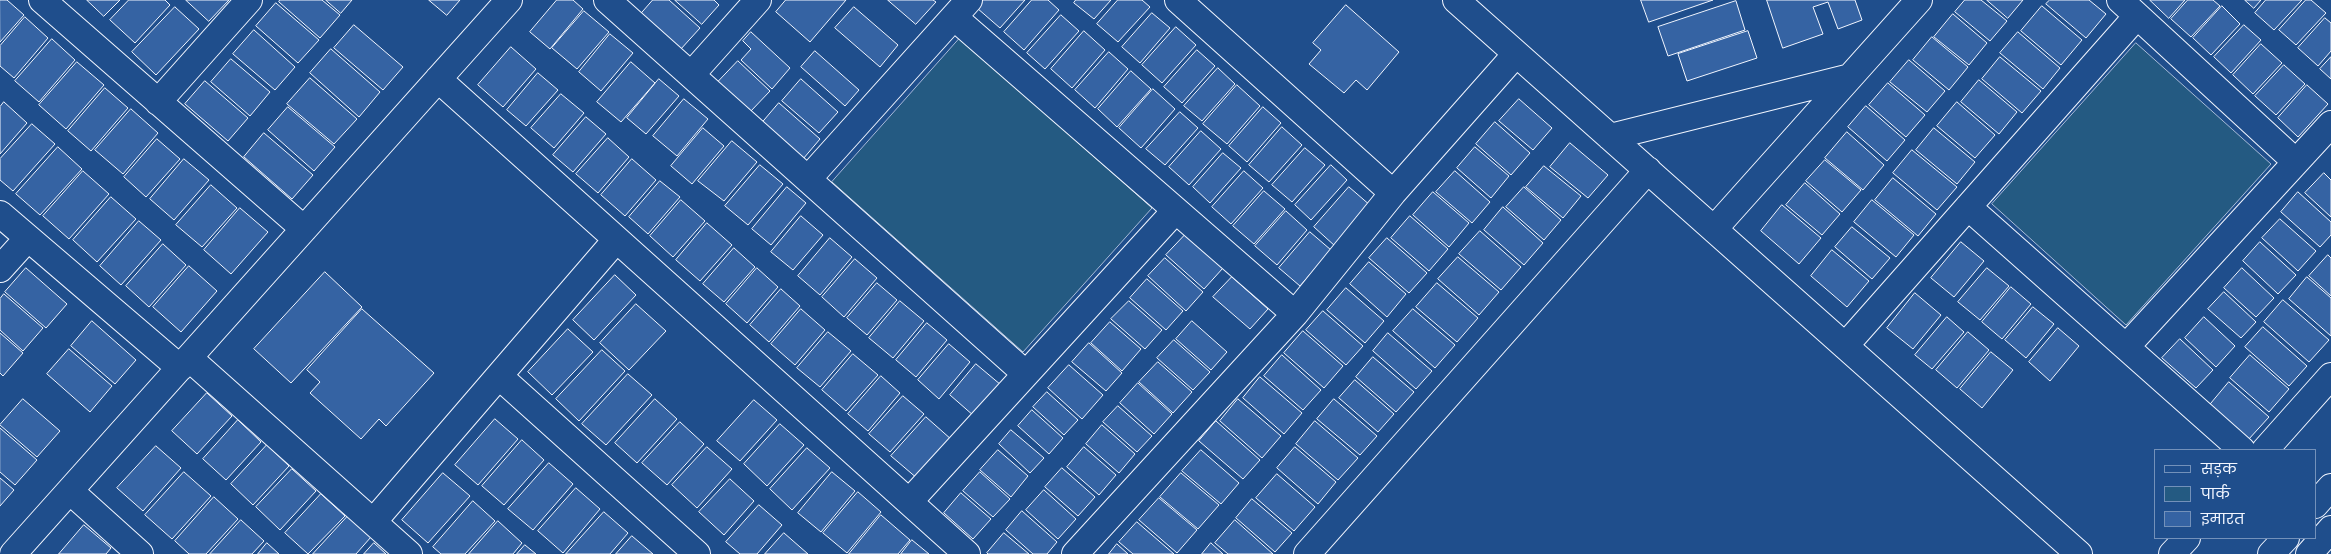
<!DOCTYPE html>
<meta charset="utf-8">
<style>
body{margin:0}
#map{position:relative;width:2331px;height:554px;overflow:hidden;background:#1f4e8c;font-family:Poppins,"Noto Sans Devanagari",sans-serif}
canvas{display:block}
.legend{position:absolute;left:2154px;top:449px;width:162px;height:90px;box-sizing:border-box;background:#1f4e8c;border:1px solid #7391ba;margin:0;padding:6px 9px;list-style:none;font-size:15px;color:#f2f6ff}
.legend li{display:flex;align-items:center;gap:10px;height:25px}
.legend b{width:25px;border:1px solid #7391ba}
</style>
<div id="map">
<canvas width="2331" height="554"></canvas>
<ul class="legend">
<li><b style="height:6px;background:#1f4e8c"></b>सड़क</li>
<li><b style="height:14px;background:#245a82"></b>पार्क</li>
<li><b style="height:14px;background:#3563a3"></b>इमारत</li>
</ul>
</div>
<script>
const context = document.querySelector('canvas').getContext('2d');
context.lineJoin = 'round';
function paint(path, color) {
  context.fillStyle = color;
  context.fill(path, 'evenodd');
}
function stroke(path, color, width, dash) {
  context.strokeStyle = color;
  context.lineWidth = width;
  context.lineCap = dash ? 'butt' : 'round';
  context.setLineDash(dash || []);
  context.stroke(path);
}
const green = new Path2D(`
 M960 38 1152 208 1023 352 832 182Z
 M2136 43 2271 164 2126 325 1992 204Z`);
const building = new Path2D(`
 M0 0H7L24 15 0 42Z
 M87 0H120L104 16Z
 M129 0H165L170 5 135 43 110 20Z
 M186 0H229L209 21Z
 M280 0H322L340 15 320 38 279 2Z
 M326 0H352L341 13Z
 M429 0H460L447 15Z
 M557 0H573L583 9 550 49 530 32Z
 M653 0H669L700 28 680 50 640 15Z
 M675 0H714L719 5 702 24Z
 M786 0H846L810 42 776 12Z
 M888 0H933L936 2 916 24Z
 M983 0H1025L1000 28 977 8Z
 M1032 0H1048L1059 10 1024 50 1004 32Z
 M1076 0H1111L1094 19 1074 3Z
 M1118 0H1142L1150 7 1118 42 1097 24Z
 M1641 0H1713L1649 22Z
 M1767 0H1855L1862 20 1838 29 1828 2 1813 7 1823 34 1783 48Z
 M1965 0H1981L2007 21 1990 41 1955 12Z
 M1987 0H2023L2008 18Z
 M2050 0H2089L2106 14 2086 38 2046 4Z
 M2150 0H2185L2169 18Z
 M2188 0H2213L2220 6 2191 37 2171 19Z
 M2245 0H2261L2254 8Z
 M2266 0H2302L2274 30 2255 13Z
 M2306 0H2311L2326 13 2296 45 2279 30Z
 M1736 1 1745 30 1668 56 1658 27Z
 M276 3 319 40 298 63 256 26Z
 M1346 5 1399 52 1367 90 1356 80 1344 93 1309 64 1321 50 1313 43Z
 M2042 6 2082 40 2061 65 2021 31Z
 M2222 6 2240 24 2211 55 2193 38Z
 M175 7 199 29 156 75 132 52Z
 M854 7 898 45 880 67 835 28Z
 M584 11 609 32 577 69 552 48Z
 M1152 13 1170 28 1140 63 1122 47Z
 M1953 14 1987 43 1969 65 1934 37Z
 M1061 15 1079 31 1045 69 1027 53Z
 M25 17 48 38 14 78 0 66V46Z
 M2325 18 2331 23V51L2318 66 2298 48Z
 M354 25 403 67 383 90 334 48Z
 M2244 25 2261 40 2231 73 2214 57Z
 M1176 27 1196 45 1162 83 1142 65Z
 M254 30 295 67 275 90 233 54Z
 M1084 31 1105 50 1072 88 1051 69Z
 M1748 31 1757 58 1687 81 1678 54Z
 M751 32 790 68 772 89 741 60 751 49 743 41Z
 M2018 32 2060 68 2043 89 2000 53Z
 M610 34 633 53 601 91 579 72Z
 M1932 37 1968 67 1949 90 1913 60Z
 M52 39 75 60 39 102 15 81Z
 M2261 44 2282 63 2253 94 2233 75Z
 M511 47 536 69 503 107 478 85Z
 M331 49 380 92 359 117 310 73Z
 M1197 50 1215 66 1182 103 1164 87Z
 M815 51 859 90 845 106 801 67Z
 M1109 52 1128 69 1095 108 1075 90Z
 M2000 57 2041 91 2022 113 1982 79Z
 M2331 57V79L2320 69Z
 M231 59 270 92 250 116 211 82Z
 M1909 60 1945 91 1927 112 1890 82Z
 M738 61 770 91 750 112 718 82Z
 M77 62 104 85 66 129 39 105Z
 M631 62 655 83 621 122 597 102Z
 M2284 65 2305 84 2276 115 2255 96Z
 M1218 68 1235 84 1202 121 1184 106Z
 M1131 71 1151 89 1117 127 1098 109Z
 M538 73 558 90 526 126 507 110Z
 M310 78 357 119 334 144 287 104Z
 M659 79 679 96 646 134 627 118Z
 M801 79 838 112 819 133 782 101Z
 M1979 80 2017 112 1999 134 1961 102Z
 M205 81 248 118 228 141 185 104Z
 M1888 83 1925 115 1906 137 1869 105Z
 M1237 85 1260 106 1227 144 1203 124Z
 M2307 85 2328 104 2298 137 2278 118Z
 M105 88 128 108 91 151 68 131Z
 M1153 89 1175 109 1141 148 1119 128Z
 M561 94 584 113 554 148 531 128Z
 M684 99 708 119 677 156 653 136Z
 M1519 99 1552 128 1533 150 1499 121Z
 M4 102 27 123 0 154V107Z
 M1957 102 1995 135 1975 158 1937 126Z
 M779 103 820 139 803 159 762 123Z
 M1866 106 1905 140 1887 161 1848 127Z
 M288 107 335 147 314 171 268 130Z
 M1263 107 1281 123 1247 162 1229 146Z
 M131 109 158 133 123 174 95 150Z
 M1180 112 1198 128 1165 165 1146 149Z
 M586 117 606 134 573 172 553 155Z
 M1495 122 1530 153 1511 175 1476 144Z
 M32 124 55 144 13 191 0 180V159Z
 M1282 127 1302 145 1269 182 1249 165Z
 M703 128 724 146 692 184 671 166Z
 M1934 128 1975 162 1957 184 1916 150Z
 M1201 131 1221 149 1189 185 1169 167Z
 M1847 132 1884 165 1863 190 1825 158Z
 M264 133 313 175 292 199 244 157Z
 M608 138 629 157 598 193 576 174Z
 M157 139 180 159 146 197 124 177Z
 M732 141 757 162 724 201 698 181Z
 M1570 143 1608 175 1588 198 1550 167Z
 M58 147 82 169 40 215 16 194Z
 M1475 147 1509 176 1491 198 1457 168Z
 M1305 148 1325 165 1292 202 1272 185Z
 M1912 150 1957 187 1937 210 1893 173Z
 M1223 153 1241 168 1210 203 1193 187Z
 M184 159 209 180 174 220 150 199Z
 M632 159 656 180 625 216 601 195Z
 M1825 160 1861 190 1842 212 1806 181Z
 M760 165 783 184 748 225 725 206Z
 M1331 165 1347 180 1311 220 1295 205Z
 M1544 166 1581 196 1563 218 1526 187Z
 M83 171 109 194 69 239 43 216Z
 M1244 171 1263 188 1231 224 1212 207Z
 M1455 171 1490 202 1472 223 1436 192Z
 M2324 173 2331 180V217L2305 193Z
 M1893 178 1936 214 1918 236 1875 200Z
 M660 181 680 197 648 234 629 217Z
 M1805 183 1840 214 1822 235 1786 205Z
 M211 185 237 208 202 247 176 225Z
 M787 187 806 203 771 245 752 229Z
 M1349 187 1371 206 1335 246 1314 227Z
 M1524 187 1561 220 1544 240 1506 207Z
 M1264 191 1285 209 1254 244 1233 226Z
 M1433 192 1469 223 1449 247 1413 215Z
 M2298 192 2331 222V235L2320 247 2281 212Z
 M111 197 136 219 97 262 73 240Z
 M681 200 705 221 673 257 650 236Z
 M1872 200 1914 235 1896 257 1854 222Z
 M1782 205 1821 238 1799 264 1761 231Z
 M1503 207 1543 243 1524 265 1484 230Z
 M240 208 268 232 231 274 204 250Z
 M1286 211 1307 230 1277 265 1255 246Z
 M801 216 823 235 793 270 771 252Z
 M1410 216 1448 249 1429 271 1391 238Z
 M2280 219 2316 251 2298 271 2262 238Z
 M139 221 161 240 121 285 100 266Z
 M707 223 732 245 700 281 676 260Z
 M1852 227 1890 258 1872 279 1835 247Z
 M1480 231 1521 267 1501 290 1459 254Z
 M1310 232 1331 250 1300 286 1279 268Z
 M1185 235 1223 268 1204 289 1166 255Z
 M830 238 852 257 820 295 798 276Z
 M1387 238 1427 273 1409 293 1369 258Z
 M1961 242 1984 261 1954 297 1931 278Z
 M2260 242 2296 275 2278 294 2243 261Z
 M163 244 186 265 149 307 126 286Z
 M734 248 755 267 724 302 703 284Z
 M1832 250 1869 281 1847 307 1811 276Z
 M2328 255 2331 258V296L2309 276Z
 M1458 257 1499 292 1479 315 1438 279Z
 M1165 258 1203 292 1186 311 1148 276Z
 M855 259 877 278 844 317 822 297Z
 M1369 262 1406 294 1387 317 1350 284Z
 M189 266 217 291 181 332 153 307Z
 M26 268 67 304 46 328 5 292Z
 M757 268 778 287 747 323 726 304Z
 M1987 268 2009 286 1980 320 1958 302Z
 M2242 268 2274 298 2256 317 2224 288Z
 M325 272 362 307 291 383 254 349Z
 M615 275 636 295 594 340 573 320Z
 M1232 277 1268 309 1250 329 1213 297Z
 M2307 277 2331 298V336L2289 299Z
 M1147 279 1183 311 1166 330 1130 298Z
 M877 283 897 300 867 335 847 318Z
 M1437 283 1478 318 1457 342 1416 307Z
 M2011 287 2031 304 2002 339 1982 322Z
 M1346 288 1384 321 1365 343 1327 310Z
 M781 289 800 306 769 342 750 325Z
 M2224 292 2256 322 2241 338 2208 309Z
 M1915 293 1941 315 1913 349 1887 328Z
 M4 294 43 328 23 351 0 330V299Z
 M2283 300 2329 340 2309 362 2264 322Z
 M900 301 924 321 893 358 869 338Z
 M1129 301 1162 330 1145 349 1111 319Z
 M636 304 666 331 629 370 600 343Z
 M2033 307 2054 324 2026 358 2005 340Z
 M362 309 434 373 386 426 379 419 361 439 310 393 320 382 307 370Z
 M801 309 825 330 795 365 771 344Z
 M1413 309 1455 345 1435 368 1393 331Z
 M1323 311 1363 346 1346 365 1306 330Z
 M1947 317 1964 332 1932 369 1915 355Z
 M2204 317 2235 346 2216 367 2185 338Z
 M92 321 136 360 115 384 71 346Z
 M1192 321 1227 352 1211 370 1176 339Z
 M1110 322 1141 349 1122 371 1091 343Z
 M927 323 947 340 916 377 896 360Z
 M2263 327 2307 366 2289 386 2245 347Z
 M2058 328 2079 346 2050 381 2029 362Z
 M568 329 593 352 552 395 528 372Z
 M1303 331 1343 366 1324 388 1284 353Z
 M828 332 851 351 820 387 797 368Z
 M1968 332 1989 350 1957 388 1936 370Z
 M0 333 23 353 3 376 0 373Z
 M1388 333 1432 371 1416 389 1373 351Z
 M2180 339 2213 370 2196 388 2162 358Z
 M1174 340 1210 372 1193 390 1157 358Z
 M1089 343 1122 373 1106 391 1072 362Z
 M949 344 970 362 939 399 918 380Z
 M69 349 112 386 90 412 47 374Z
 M602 350 625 371 579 421 556 399Z
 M1991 352 2013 370 1982 408 1960 389Z
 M853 354 878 375 846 411 822 390Z
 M1282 355 1321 390 1303 410 1264 376Z
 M2250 355 2289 389 2269 412 2230 378Z
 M1373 357 1414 392 1396 412 1356 377Z
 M1158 362 1192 392 1173 413 1139 382Z
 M976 364 1001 385 974 416 950 395Z
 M1069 365 1103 395 1082 419 1048 388Z
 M628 374 652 395 606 445 582 424Z
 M881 376 900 393 868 431 848 414Z
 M1260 377 1302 413 1284 434 1243 398Z
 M1355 380 1394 414 1378 432 1339 398Z
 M2229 382 2269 417 2248 440 2209 406Z
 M1138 383 1172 414 1154 434 1120 403Z
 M1047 392 1078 420 1064 435 1033 407Z
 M207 393 232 416 197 454 172 431Z
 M903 396 924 414 890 452 869 434Z
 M23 399 60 431 37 457 0 425Z
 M655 399 677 419 637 463 615 443Z
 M1238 399 1281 436 1262 458 1220 421Z
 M1334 399 1377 436 1360 455 1317 419Z
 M754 400 777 420 740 461 717 441Z
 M1118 406 1152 436 1137 452 1103 422Z
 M1032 410 1063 438 1049 454 1018 426Z
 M926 417 952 440 918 479 891 456Z
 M495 419 518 439 478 485 455 465Z
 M238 420 261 442 226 480 203 459Z
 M1216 421 1260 460 1243 479 1199 441Z
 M1315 421 1358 458 1338 480 1296 444Z
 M680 422 704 444 667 485 642 463Z
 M780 424 804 445 767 486 744 464Z
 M1102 425 1135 454 1119 473 1086 444Z
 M0 428 37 460 15 485 0 472Z
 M1011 430 1044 458 1030 473 999 444Z
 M522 440 544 460 504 505 482 486Z
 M267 445 289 466 253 505 231 484Z
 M156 446 181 468 143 511 117 488Z
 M707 447 732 469 697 508 672 485Z
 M1084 447 1116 475 1099 495 1067 467Z
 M1295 447 1336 482 1318 504 1277 468Z
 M807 448 830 468 792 510 770 489Z
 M998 450 1028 476 1011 497 980 470Z
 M1201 450 1239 483 1221 504 1182 471Z
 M549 463 573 484 533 530 508 509Z
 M1062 468 1095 497 1078 516 1045 487Z
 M292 469 316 491 280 530 256 507Z
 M184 472 211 496 172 539 145 515Z
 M832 472 855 491 821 532 798 513Z
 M980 472 1010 499 993 517 963 491Z
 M443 473 470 496 428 543 402 520Z
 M1181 473 1219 505 1198 529 1160 497Z
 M1277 474 1315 507 1294 531 1256 498Z
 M0 478 14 490 0 506Z
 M730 479 754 501 724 535 699 512Z
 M576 488 600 509 563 553 538 531Z
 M1044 490 1076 519 1058 539 1026 510Z
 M858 492 881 512 847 553 823 533Z
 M961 493 991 519 973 539 944 513Z
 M321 494 345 516 308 554 285 533Z
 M214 497 238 519 206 554H189L175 541Z
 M1159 498 1197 530 1177 553 1139 520Z
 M1252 499 1292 533 1275 552 1236 518Z
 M473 501 495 521 465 554H441L433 547Z
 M759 505 782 525 757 554H740L726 542Z
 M1022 511 1057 542 1047 554H1033L1006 530Z
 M604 512 628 533 610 554H566Z
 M881 515 910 540 898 554H849Z
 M348 516 371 537 356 554H313Z
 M241 520 264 541 252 554H210Z
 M1235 520 1273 554H1228L1215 543Z
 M498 521 522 543 513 554H469Z
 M1137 522 1174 554H1133L1119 542Z
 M84 525 111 548 106 554H59Z
 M784 533 808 554H765Z
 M1004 533 1029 554H988L987 553Z
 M632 536 653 554H616Z
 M912 540 929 554H901Z
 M267 543 279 554H258Z
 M374 543 386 554H364Z
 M1211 543 1223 554H1202Z
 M1117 544 1128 554H1109Z
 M525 545 536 554H517Z`);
const minor = new Path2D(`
 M42 0 304 229
 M607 0 1026 374
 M1178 0 1393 193
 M1456 0 2079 554
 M2120 0 2296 162
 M955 18 1295 314
 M691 75 758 0
 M438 79 967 554
 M158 102 249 0
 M1610 137 1850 77
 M808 179 969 0
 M1968 207 2242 450
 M0 214 180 368
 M1714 229 1919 0
 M0 269 28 238
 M1845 346 2137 16
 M2126 347 2331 124
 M189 358 409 554
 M500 377 697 554
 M2265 450 2331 376
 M70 491 140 554
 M909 502 1175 211
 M2315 505 2331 487
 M373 522 616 240
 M13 554 509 0
 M1075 554 1295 314 1393 193 1516 54
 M1307 554 1648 170
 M2172 554 2187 538
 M2271 554 2286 538
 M2309 554 2331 529`);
paint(green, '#245a82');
stroke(green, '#a8bbd7', 1);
paint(building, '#3563a3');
stroke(building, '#f2f6ff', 1);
stroke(minor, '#f2f6ff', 28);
stroke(minor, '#1f4e8c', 26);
</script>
